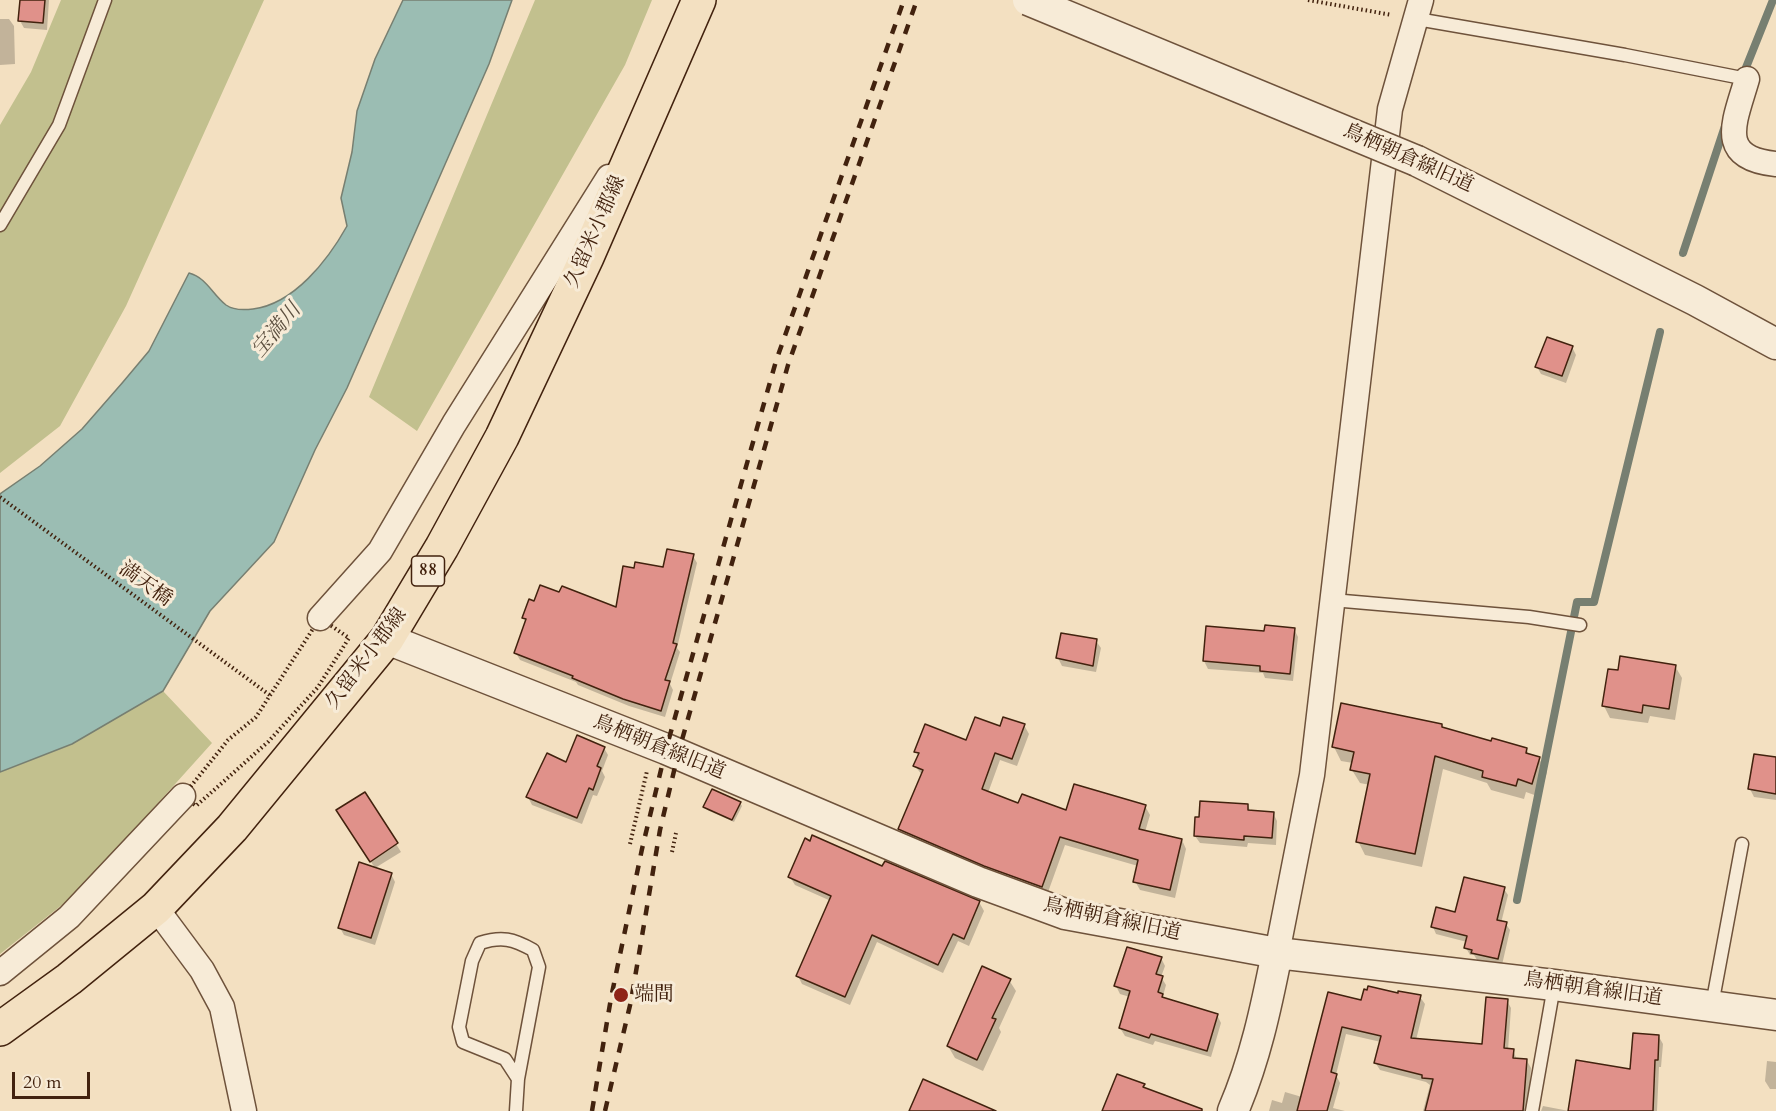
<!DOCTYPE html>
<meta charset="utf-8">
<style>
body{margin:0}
#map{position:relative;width:1776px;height:1111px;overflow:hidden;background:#f3e0c1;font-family:Cardo,serif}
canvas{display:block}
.scale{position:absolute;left:12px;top:1072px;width:78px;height:27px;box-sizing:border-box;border:3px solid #42220e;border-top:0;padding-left:8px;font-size:18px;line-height:21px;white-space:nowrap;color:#42220e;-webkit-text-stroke:4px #f7ebd7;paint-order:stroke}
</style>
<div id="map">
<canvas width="1776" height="1111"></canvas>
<div class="scale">20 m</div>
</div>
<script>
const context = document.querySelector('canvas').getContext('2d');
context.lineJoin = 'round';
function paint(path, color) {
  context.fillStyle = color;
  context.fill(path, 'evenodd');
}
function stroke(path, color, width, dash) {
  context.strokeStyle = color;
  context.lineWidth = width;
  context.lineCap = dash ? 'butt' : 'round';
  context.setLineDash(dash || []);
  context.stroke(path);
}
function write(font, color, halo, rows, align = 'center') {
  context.font = font + ' Cardo,"Noto Serif JP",serif';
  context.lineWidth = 6;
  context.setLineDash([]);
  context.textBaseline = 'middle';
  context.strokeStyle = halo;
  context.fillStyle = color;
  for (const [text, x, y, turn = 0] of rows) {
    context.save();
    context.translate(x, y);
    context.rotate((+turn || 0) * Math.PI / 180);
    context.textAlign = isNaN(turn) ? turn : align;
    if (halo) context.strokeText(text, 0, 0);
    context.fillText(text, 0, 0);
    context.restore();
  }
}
const green = new Path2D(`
 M61 0H264L126 306 60 426 0 473V125L31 72Z
 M535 0H652L625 65 417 431 369 397Z
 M163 691 212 743 77 893 0 954V772L72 744Z`);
const water = new Path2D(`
 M403 0H512L489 64 347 388 315 450 274 542 210 611 163 691 72 744 0 772V494L40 466 82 429 123 382 149 351 189 273C207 278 212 294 226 305 233 310 245 310 253 309 294 304 328 260 347 226L341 198 352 152 357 111 375 59Z`);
const shadow = new Path2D(`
 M21 0H49L47 30 24 28 20 21Z
 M0 19H9L14 26 15 64 0 65Z
 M1572 347 1576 355 1566 383 1541 374 1537 367Z
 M693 556 697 563 677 648 680 652 670 684 673 690 665 717 629 706 578 685 576 682 520 660 516 653 526 623 524 618 617 609 665 569Z
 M1207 627 1265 633 1294 629 1298 637 1293 681 1265 678 1263 673 1208 669 1204 661Z
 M1096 641 1101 648 1096 672 1062 666 1058 658Z
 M1675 666 1682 678 1675 720 1650 716 1648 723 1610 718 1604 706 1619 672Z
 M1024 725 1029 734 1017 766 1000 760 988 793 1019 805 1067 812 1145 806 1150 815 1145 832 1182 840 1186 849 1175 898 1140 890 1135 881 1138 866 1065 845 1047 895 905 838 900 829 922 775 915 766 919 756 916 752 967 742 1001 728Z
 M1441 726 1443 728 1492 743 1526 749 1530 756 1539 759 1547 772 1540 797 1526 792 1524 799 1491 790 1487 783 1443 769 1422 867 1365 855 1358 841 1370 785 1360 783 1352 770 1353 763 1341 761 1334 747Z
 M604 748 608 755 602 771 605 777 597 796 593 795 582 824 532 805 528 797 567 764Z
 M1776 758V800L1754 797 1750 789Z
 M365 794 401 852 375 868 342 818Z
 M740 803 742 806 734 822 707 810 705 806Z
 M1248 806 1251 812 1273 813 1277 821 1276 845 1248 843 1247 847 1200 843 1195 836Z
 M885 863 979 902 984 911 969 946 958 941 943 973 877 942 850 1005 802 984 798 976 831 901 795 885 790 877 883 868Z
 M391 874 395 882 375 945 344 935 340 928Z
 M1504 889 1508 895 1501 923 1506 924 1510 930 1502 965 1477 960 1474 955H1470L1466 948 1467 942 1436 934 1433 927Z
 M1161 958 1165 966 1161 977 1166 985 1163 996 1165 1000 1217 1015 1221 1023 1211 1057 1155 1041 1153 1045 1125 1036 1120 1028 1130 997 1120 994 1116 986Z
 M1009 980 1016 991 999 1028 1001 1032 983 1071 955 1058 948 1046Z
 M1329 994 1363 1002 1399 994 1420 997 1425 1004 1416 1040 1483 1046 1507 1001 1511 1008 1508 1050H1513L1517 1060 1527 1061 1531 1068 1528 1111H1423L1430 1085 1426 1082 1380 1070 1375 1062 1381 1042 1346 1034 1336 1075 1340 1083 1333 1108 1345 1111H1269L1272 1100 1282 1103 1285 1092 1302 1097Z
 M1659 1037 1663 1044 1661 1067H1659L1657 1111H1541L1543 1106 1569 1111 1632 1070Z
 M1767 1061 1776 1062V1089H1770L1765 1081Z`);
const stream = new Path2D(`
 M1743 75 1773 0
 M1683 253 1725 126
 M1517 900 1577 602H1594L1660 332`);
const building = new Path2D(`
 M20 0H45L43 23 18 21Z
 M1547 337 1573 346 1562 376 1535 367Z
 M667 549 694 554 673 643 677 644 665 680 670 681 661 711 623 699 572 678 573 676 514 653 526 619 522 618 529 599 534 601 540 585 559 592 562 586 616 607 623 566 634 568 635 562 663 567Z
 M1265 625 1295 628 1290 674 1260 671V666L1203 661 1206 626 1264 631Z
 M1061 633 1097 639 1093 666 1056 658Z
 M1620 656 1676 665 1669 709 1643 705 1642 713 1602 706 1608 669 1618 670Z
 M1341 703 1442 724V727L1491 741 1492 738 1527 748 1526 753 1540 757 1532 784 1518 779 1516 786 1482 777 1483 771 1435 756 1415 854 1356 842 1370 774 1350 770 1354 752 1332 747Z
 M975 717 1000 726 1003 717 1025 724 1012 759 995 753 982 789 1018 803 1022 794 1066 810 1074 784 1146 805 1139 829 1182 839 1170 890 1133 882 1138 860 1060 837 1042 887 984 866 898 829 923 770 913 766 919 753 914 752 925 724 966 740Z
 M577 735 605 747 597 766 601 768 593 790 589 788 577 818 526 797 547 753 566 762Z
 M1754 754 1776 757V794L1748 789Z
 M712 789 741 802 732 820 703 807Z
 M365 792 398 843 370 862 336 810Z
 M1200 801 1248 804V810L1274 812 1272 838 1244 836V840L1194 836 1195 817H1199Z
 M812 835 882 866 885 861 980 901 964 939 953 934 938 965 872 935 845 997 796 976 831 896 788 877 805 838 810 841Z
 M359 862 392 873 371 938 338 928Z
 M1464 877 1505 887 1497 920 1507 922 1498 959 1471 953 1472 950 1464 948 1467 936 1431 927 1436 907 1455 912Z
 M1127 947 1162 957 1156 974 1163 976 1158 992 1163 994 1162 997 1218 1014 1207 1051 1151 1034 1149 1038 1119 1028 1130 991 1114 986Z
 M982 966 1011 979 992 1018 996 1019 977 1060 947 1046Z
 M1368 986 1398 993V991L1421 995 1411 1038 1482 1044 1486 997 1508 999 1504 1048 1514 1049 1513 1058 1527 1059 1523 1111H1425L1433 1079 1422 1078V1075L1374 1063 1381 1036 1342 1027 1331 1072 1337 1074 1327 1111H1297L1328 992 1361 1000 1364 989 1367 990Z
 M1633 1033 1659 1035 1658 1060H1655L1653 1111H1568L1576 1060 1630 1069Z
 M1117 1074 1145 1084 1143 1087 1202 1109V1111H1102Z
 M923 1079 996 1111H909Z`);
const path = new Path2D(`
 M1308 0 1392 15
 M0 497 271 696
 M320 618 349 638 318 687 268 742 196 806 183 796 228 740 256 717Z
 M630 844 647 771
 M672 852 676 833`);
const service = new Path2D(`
 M1417 19 1625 55 1747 79
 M0 225 59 125 105 0
 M1332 600 1529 617 1580 625
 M1712 1005 1742 844
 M516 1111 518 1079 539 967 533 950C513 939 502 936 480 943L472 961 459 1027 463 1042 505 1059 518 1079
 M1532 1111 1554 986`);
const minor = new Path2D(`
 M1747 79C1735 121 1715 158 1776 164
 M320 618 380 551 454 424 609 177
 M156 908 202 970 222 1007 244 1111
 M1277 953 1312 775 1390 109 1421 0
 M0 973 69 917 183 796`);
const tertiary = new Path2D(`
 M1417 161 1695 300 1776 344
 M387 639 666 749 978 882 1065 914 1277 953 1554 985 1776 1015
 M1233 1111C1255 1060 1266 1008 1277 953`);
const primary = new Path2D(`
 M0 1029 69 979 156 908 232 828 387 639 442 547 502 437 587 257 699 0`);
const rail = new Path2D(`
 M592 1111 611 998 642 849 666 749 776 361 904 0
 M605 1111 631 1001 660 830 678 754 732 563 788 365 917 0`);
const tertiaryBridge = new Path2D(`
 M1028 0 1417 161`);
const markers = [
 [621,995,8,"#8f2418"]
];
const shields = [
 [428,571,33]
];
const shieldNames = [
 ["88",428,571]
];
const streetNames = [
 ["鳥栖朝倉線旧道",1408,159,24],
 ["久留米小郡線",596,232,-66],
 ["満天橋",145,585,36],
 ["久留米小郡線",367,659,-53],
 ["鳥栖朝倉線旧道",659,748,22],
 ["鳥栖朝倉線旧道",1112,920,12],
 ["鳥栖朝倉線旧道",1593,990,8]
];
const poiNames = [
 ["端間",634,995]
];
const waterNames = [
 ["宝満川",277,331,-50]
];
paint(green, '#c2c08e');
paint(water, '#9bbdb3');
stroke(water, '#777f71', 1.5);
paint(shadow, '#0003');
stroke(stream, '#777f71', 8);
paint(building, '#e0918a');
stroke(building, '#42220e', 1.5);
stroke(service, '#6e523b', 15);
stroke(minor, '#6e523b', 27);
stroke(tertiary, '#6e523b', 33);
stroke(primary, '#42220e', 36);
stroke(path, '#42220e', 4, [1.5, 3]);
stroke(service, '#f7ebd7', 12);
stroke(minor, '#f7ebd7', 24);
stroke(tertiary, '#f7ebd7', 30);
stroke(primary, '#f3e0c1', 33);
stroke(rail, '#42220e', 4.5, [10, 10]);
stroke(tertiaryBridge, '#6e523b', 33, []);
stroke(tertiaryBridge, '#f7ebd7', 30);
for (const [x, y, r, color] of markers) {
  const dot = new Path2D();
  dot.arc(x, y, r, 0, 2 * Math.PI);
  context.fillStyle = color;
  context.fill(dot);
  stroke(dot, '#f7ebd7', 2);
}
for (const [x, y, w] of shields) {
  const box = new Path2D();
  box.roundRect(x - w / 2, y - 15, w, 30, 4.5);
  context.fillStyle = '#f7ebd7';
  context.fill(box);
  stroke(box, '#42220e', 1.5);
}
write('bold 18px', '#42220e', null, shieldNames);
write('20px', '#42220e', '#f7ebd7', streetNames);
write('20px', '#42220e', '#f7ebd7', poiNames, 'left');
write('italic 21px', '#5d5040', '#f7ebd7', waterNames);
</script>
